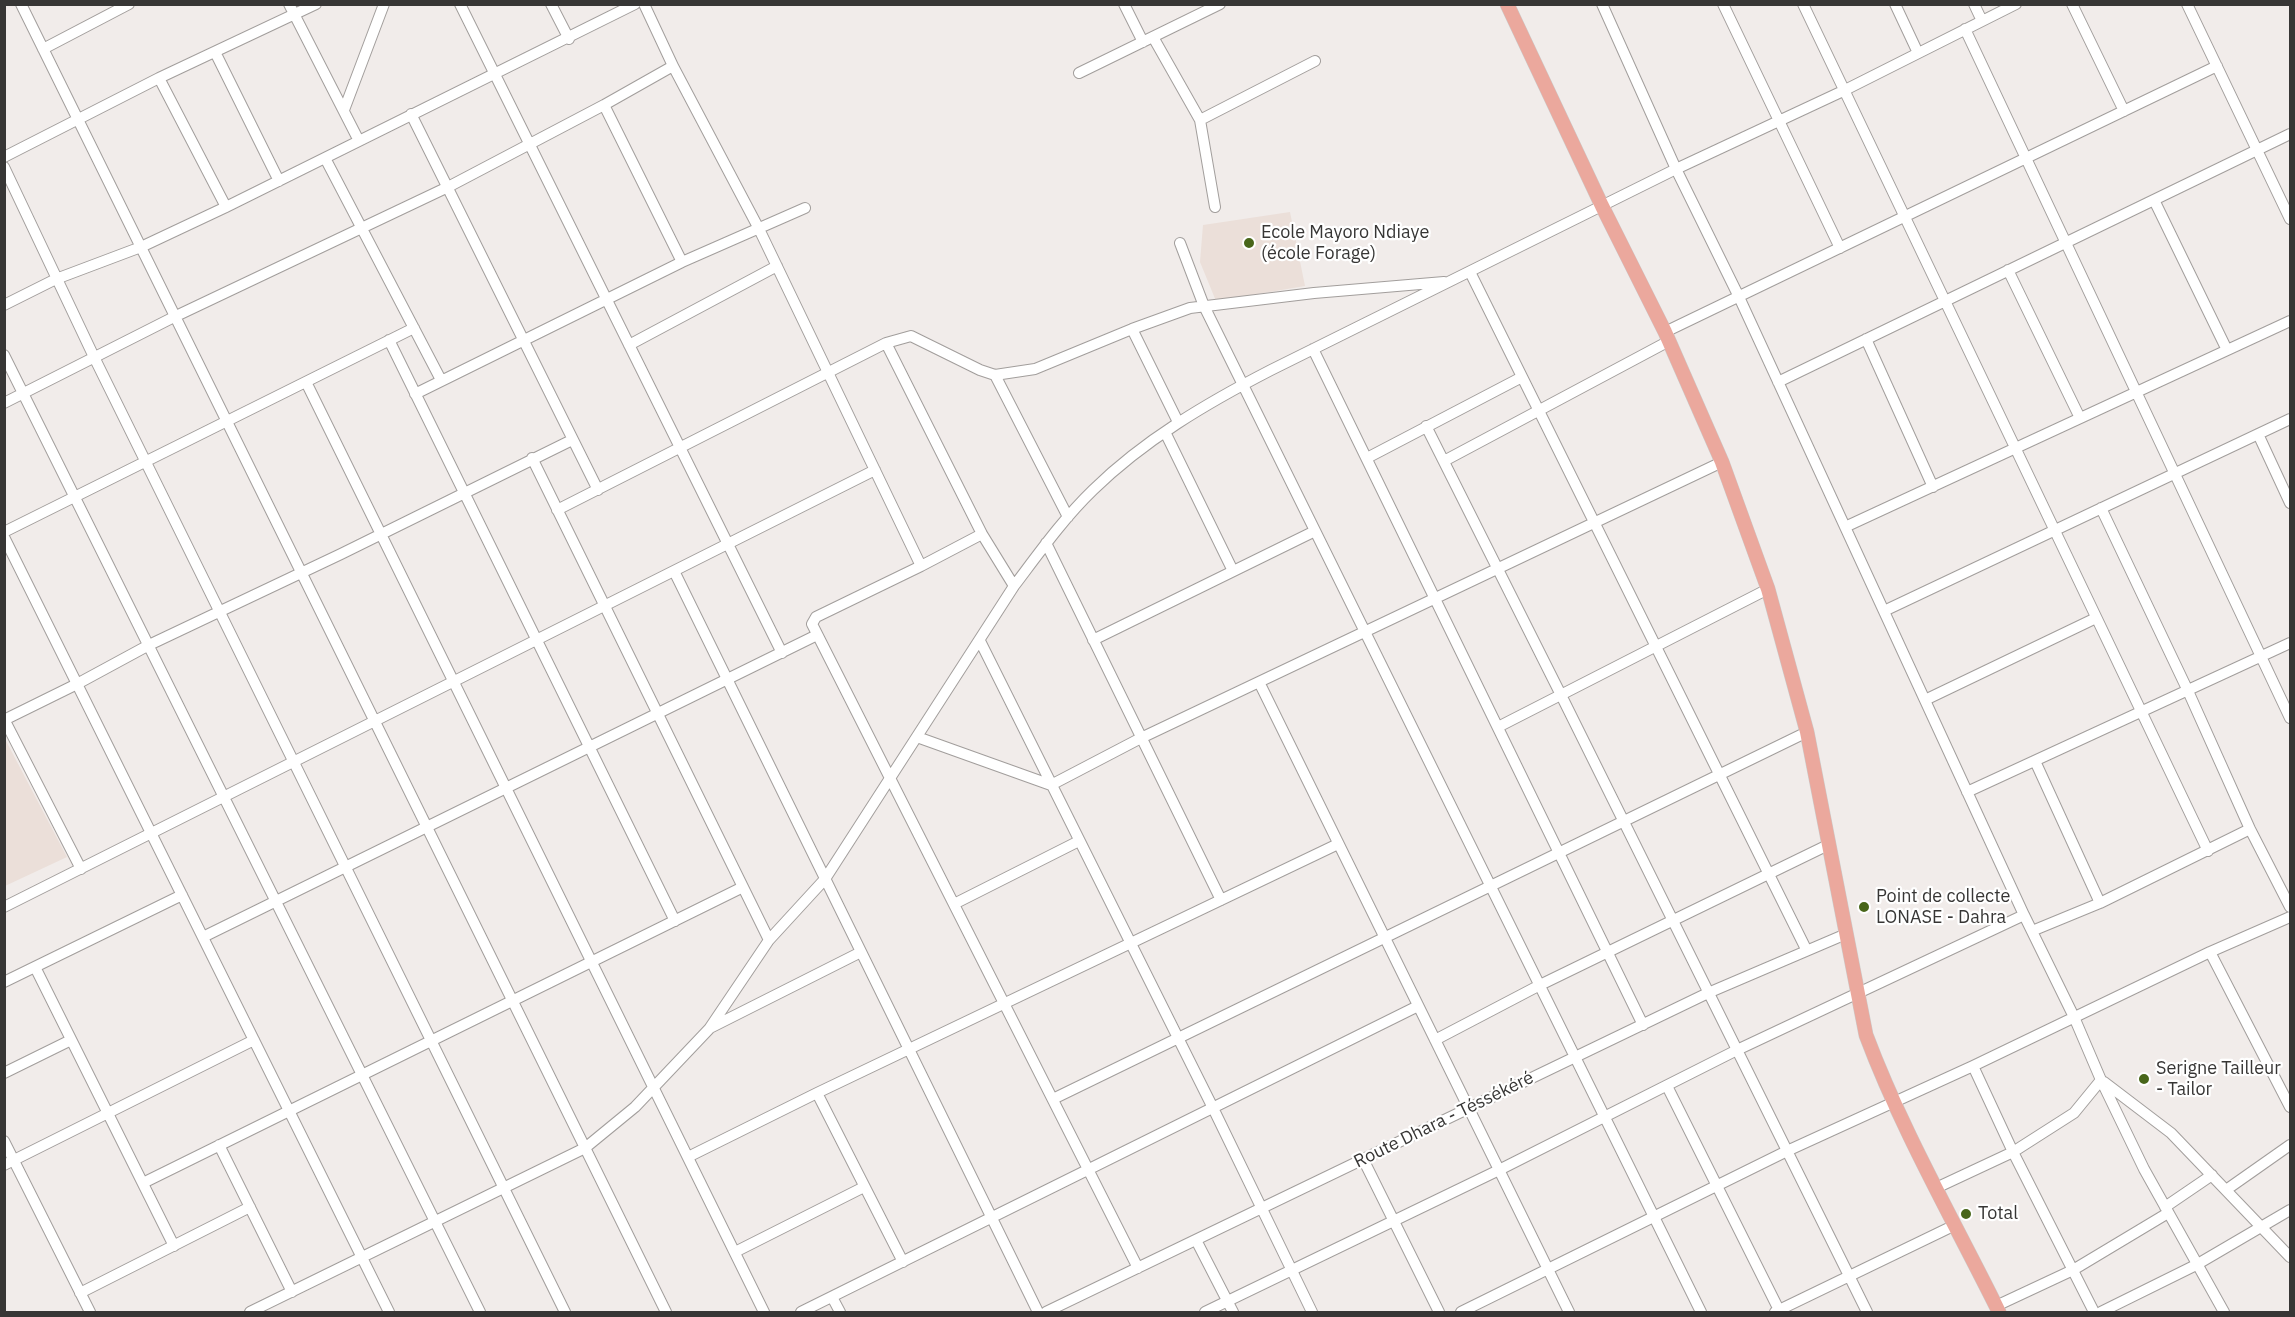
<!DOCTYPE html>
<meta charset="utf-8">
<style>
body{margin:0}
#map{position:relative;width:2295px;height:1317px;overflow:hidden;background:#f1ecea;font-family:"IBM Plex Sans",sans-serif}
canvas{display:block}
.frame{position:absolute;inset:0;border:6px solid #373635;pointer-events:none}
</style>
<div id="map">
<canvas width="2295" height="1317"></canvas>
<div class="frame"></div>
</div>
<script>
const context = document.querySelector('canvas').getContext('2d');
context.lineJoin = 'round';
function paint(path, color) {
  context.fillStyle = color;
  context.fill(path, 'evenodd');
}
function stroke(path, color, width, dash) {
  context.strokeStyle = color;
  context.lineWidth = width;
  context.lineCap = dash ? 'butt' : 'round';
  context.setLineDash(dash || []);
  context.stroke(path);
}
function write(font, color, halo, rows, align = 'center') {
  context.font = font + ' "IBM Plex Sans",sans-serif';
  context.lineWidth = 4.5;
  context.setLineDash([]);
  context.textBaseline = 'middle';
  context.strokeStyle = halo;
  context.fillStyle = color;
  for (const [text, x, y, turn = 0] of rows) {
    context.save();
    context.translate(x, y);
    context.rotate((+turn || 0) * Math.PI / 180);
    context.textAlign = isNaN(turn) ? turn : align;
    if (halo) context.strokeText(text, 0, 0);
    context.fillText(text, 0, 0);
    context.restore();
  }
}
const built = new Path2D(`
 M1290 212 1305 286 1216 301 1200 262 1203 225Z
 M5 739 67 857 5 886H4Z`);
const minor = new Path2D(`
 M21 4 666 1312
 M289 4 359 141
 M460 4 782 653
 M551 4 569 39
 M644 4 673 66 759 229 921 566
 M1124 4 1143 42
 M1602 4 1676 169 1739 297 2024 915 2074 1017 2101 1080 2144 1169 2224 1312
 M1723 4 1840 248
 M1803 4 2208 851
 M1895 4 1918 53
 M1974 4 1982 21
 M2072 4 2124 111
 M2187 4 2290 219
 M1965 29 2290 718
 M1153 37 1200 120 1215 207
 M43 49 129 4
 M215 52 279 181
 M1079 73 1220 4
 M159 78 226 207
 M604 105 682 262
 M344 110 384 4
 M411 114 598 490
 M1200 120 1315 61
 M4 157 159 78 316 4
 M325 158 441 380
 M4 167 94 357 565 1312
 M2154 200 2227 350
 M1180 243 1204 306 1701 1312
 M2008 270 2080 418
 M1470 272 1806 949
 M4 305 56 279 141 247 226 207 635 4
 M1132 329 1178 422
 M1665 332 2217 66
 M1866 339 1933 487
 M389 340 675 921
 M886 343 982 534 1014 586
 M629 345 777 266
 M1313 349 1643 1025
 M4 355 480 1312
 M995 375 1068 517
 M306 382 764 1312
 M1778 382 2290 134
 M415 394 682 262 805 208
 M4 403 174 317 448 187 604 105 673 66
 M1426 426 1561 695 1867 1312
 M1165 432 1233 571
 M2258 434 2290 503
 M532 458 769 940
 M1367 458 1522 377
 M1444 461 1669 341
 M2101 508 2188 691 2250 829 2290 907
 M557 510 886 343 911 336 980 370 995 375 1035 369 1132 329 1190 308 1314 293 1444 282
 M1845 527 2290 321
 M4 532 414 328
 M982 534 921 566 816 617 812 624 1138 1268
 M4 537 389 1312
 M1046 543 1221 900
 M674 571 1038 1312
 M1884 611 2290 419
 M1093 640 1315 531
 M980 641 1213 1108 1312 1312
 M1259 682 1569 1312
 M1925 700 2096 618
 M4 719 81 869
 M4 720 77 684 149 645 341 554 572 440
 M1498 727 1768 589
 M917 737 1051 785 1141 738 1722 462
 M2035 761 2100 903
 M1967 792 2290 643
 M954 904 1079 841
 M4 907 875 470
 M2032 931 2100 903 2250 829
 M203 937 817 635
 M2210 952 2290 1107
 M35 967 174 1246
 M4 982 182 895
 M712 1027 861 952
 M1435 1040 1540 985 1830 844
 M1973 1066 2013 1152 2094 1312
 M4 1073 71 1040
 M2104 1082 2171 1133 2290 1257
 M1667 1086 1780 1312
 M817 1093 903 1262
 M1053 1099 1807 732
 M4 1141 90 1312
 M219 1145 292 1292
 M688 1157 817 1093 1338 844
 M1363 1159 1439 1312
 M4 1165 254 1040
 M143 1183 743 887
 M1936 1188 2013 1152 2074 1113 2101 1080
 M2226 1190 2290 1145
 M2165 1207 2212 1175
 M1196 1240 1233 1312
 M735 1252 864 1187
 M80 1293 250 1207
 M832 1297 840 1312
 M1996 1306 2073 1270 2168 1213
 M250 1312 585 1148 635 1107 709 1029 769 940 825 879 1014 586C1039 553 1063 519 1093 490 1144 440 1207 403 1271 370L1676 169 1843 91 2016 4
 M801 1312 1418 1006
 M1046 1312 1708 993 1846 934
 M1205 1312 1499 1170 1737 1050 2024 915
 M1461 1312 1787 1151 1973 1066 2210 952 2290 917
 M1775 1312 1955 1225
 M2101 1312 2196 1265 2290 1210`);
const major = new Path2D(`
 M1507 4 1602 206 1665 332 1722 462 1768 589 1807 732 1866 1035C1902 1131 1954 1221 1999 1312`);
const markers = [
 [1249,243,6,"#48661a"],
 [1864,907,6,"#48661a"],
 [2144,1079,6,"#48661a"],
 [1966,1214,6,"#48661a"]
];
const poiNames = [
 ["Ecole Mayoro Ndiaye",1261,233],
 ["(école Forage)",1261,254],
 ["Point de collecte",1876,897],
 ["LONASE - Dahra",1876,918],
 ["Serigne Tailleur",2156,1069],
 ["- Tailor",2156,1090],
 ["Total",1978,1214]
];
const streetNames = [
 ["Route Dhara - Téssékéré",1444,1120,-26]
];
paint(built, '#ebdfd9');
stroke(minor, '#a29e9c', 12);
stroke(major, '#cbcbca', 15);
stroke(minor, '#fff', 10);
stroke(major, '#eba89d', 14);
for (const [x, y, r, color] of markers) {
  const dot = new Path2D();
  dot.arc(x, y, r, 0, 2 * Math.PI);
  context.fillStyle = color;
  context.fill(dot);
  stroke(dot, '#fff', 2);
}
write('18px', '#373635', '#fff', poiNames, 'left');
write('18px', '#373635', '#fff', streetNames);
</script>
